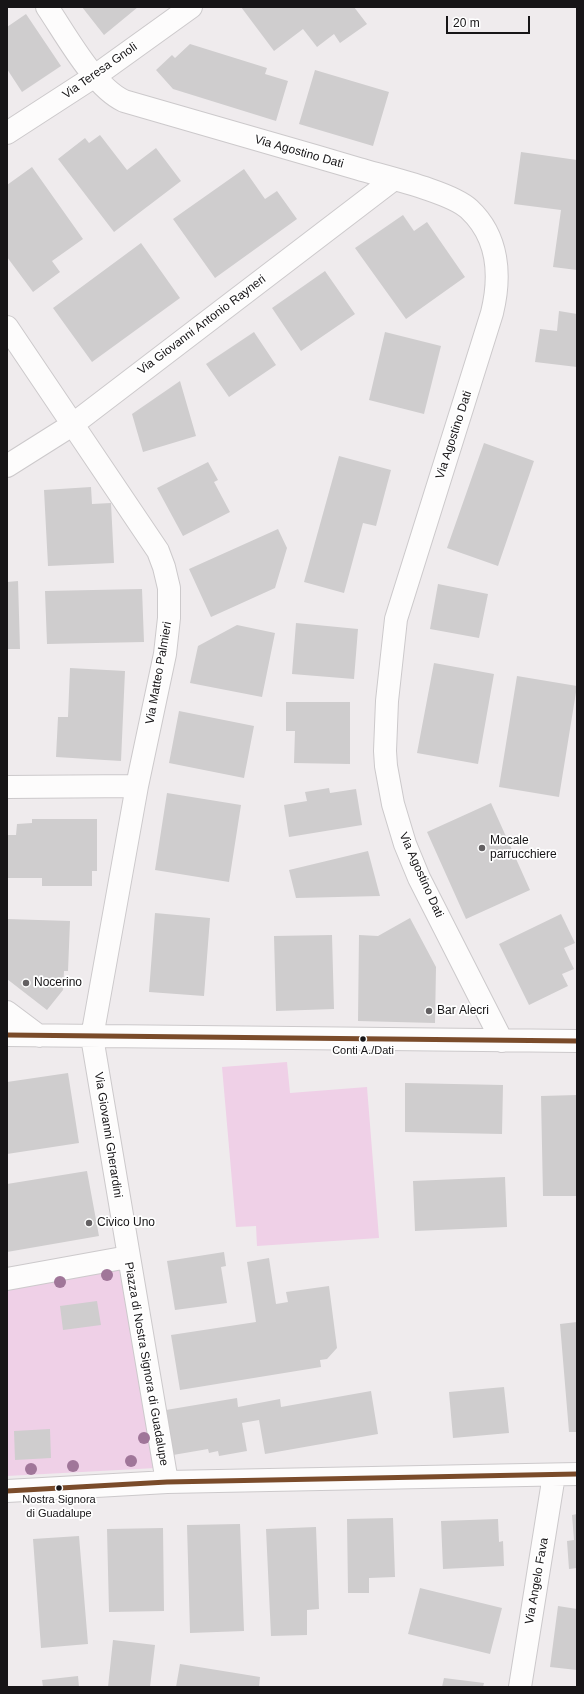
<!DOCTYPE html>
<style>
body{margin:0}
#map{position:relative;width:584px;height:1694px;overflow:hidden;background:#efebed;font-family:Arial,sans-serif}
canvas{display:block}
.frame{position:absolute;inset:0;border:8px solid #171517;pointer-events:none}
.scale{position:absolute;left:446px;top:16px;width:84px;height:18px;box-sizing:border-box;border:2px solid #171517;border-top:0;padding-left:5px;font-size:12px;line-height:14px;white-space:nowrap;color:#171517;-webkit-text-stroke:3px #fff;paint-order:stroke}
</style>
<div id="map">
<canvas width="584" height="1694"></canvas>
<div class="frame"></div>
<div class="scale">20 m</div>
</div>
<script>
const context = document.querySelector('canvas').getContext('2d');
context.lineJoin = 'round';
function paint(path, color) {
  context.fillStyle = color;
  context.fill(path, 'evenodd');
}
function stroke(path, color, width, dash) {
  context.strokeStyle = color;
  context.lineWidth = width;
  context.lineCap = dash ? 'butt' : 'round';
  context.setLineDash(dash || []);
  context.stroke(path);
}
function write(font, color, halo, rows, align = 'center') {
  context.font = font + ' Arial,sans-serif';
  context.lineWidth = 3.5;
  context.setLineDash([]);
  context.textBaseline = 'middle';
  context.strokeStyle = halo;
  context.fillStyle = color;
  for (const [text, x, y, turn = 0] of rows) {
    context.save();
    context.translate(x, y);
    context.rotate((+turn || 0) * Math.PI / 180);
    context.textAlign = isNaN(turn) ? turn : align;
    if (halo) context.strokeText(text, 0, 0);
    context.fillText(text, 0, 0);
    context.restore();
  }
}
const green = new Path2D(`
 M287 1062 290 1093 367 1087 379 1238 257 1246 256 1226 236 1227 222 1067Z
 M119 1269 156 1468 7 1476V1287Z`);
const building = new Path2D(`
 M82 7H138L104 35Z
 M241 7H354L367 24 340 43 334 34 317 47 303 29 274 51Z
 M26 14 61 66 22 92 7 69V27Z
 M190 44 267 68 265 74 288 81 276 121 173 89 156 70 172 55 175 58Z
 M315 70 389 92 373 146 299 124Z
 M100 135 127 170 156 148 181 181 114 232 58 159 85 138 89 143Z
 M521 152 577 160V270L553 267 561 210 514 204Z
 M32 167 83 239 52 261 60 272 33 292 7 257V185Z
 M244 169 265 199 277 191 297 219 215 278 173 219Z
 M403 215 414 231 427 222 465 277 406 319 355 248Z
 M141 243 180 298 92 362 53 308Z
 M325 271 355 314 301 351 272 308Z
 M559 311 577 314V367L535 362 540 329 557 331Z
 M254 332 276 365 229 397 206 364Z
 M385 332 441 346 424 414 369 400Z
 M180 381 196 436 143 452 132 414Z
 M484 443 534 461 498 566 447 548Z
 M339 456 391 470 376 526 363 523 344 593 304 582Z
 M208 462 218 480 214 482 230 512 183 536 157 488Z
 M91 487 92 504 111 503 114 563 48 566 44 490Z
 M278 529 287 548 275 588 211 617 189 569Z
 M18 581 20 649H7V582Z
 M438 584 488 594 479 638 430 629Z
 M142 589 144 642 47 644 45 591Z
 M296 623 358 629 354 679 292 674Z
 M237 625 275 633 262 697 190 683 198 646Z
 M434 663 494 674 478 764 417 753Z
 M70 668 125 671 121 761 56 757 58 717H68Z
 M517 676 577 686 559 797 499 787Z
 M286 702H350V764L294 763 295 731H286Z
 M179 711 254 726 244 778 169 763Z
 M329 788 330 793 356 789 362 825 289 837 284 805 307 801 305 792Z
 M167 793 241 805 229 882 155 870Z
 M491 803 530 890 466 919 427 832Z
 M32 819H97V871H92V886H42V878H7V835H16L17 824 32 823Z
 M368 851 380 896 296 898 289 870Z
 M155 913 210 918 204 996 149 992Z
 M561 914 575 943 564 948 574 969 562 974 568 986 529 1005 499 944Z
 M410 918 436 967 435 1023 358 1021 359 935 378 936Z
 M7 919 70 921 68 971H64L63 990 47 1010 7 979Z
 M332 935 334 1009 276 1011 274 936Z
 M68 1073 79 1143 7 1154V1082Z
 M405 1083 503 1085 502 1134 405 1132Z
 M577 1095V1196H543L541 1096Z
 M87 1171 99 1236 7 1252V1184Z
 M505 1177 507 1227 415 1231 413 1181Z
 M224 1252 226 1266 221 1267 227 1303 175 1310 167 1261Z
 M269 1258 276 1304 288 1302 286 1292 329 1286 337 1348 327 1359 320 1360 321 1367 180 1390 171 1335 256 1322 247 1262Z
 M97 1301 101 1325 63 1330 60 1306Z
 M577 1322V1432H569L560 1324Z
 M504 1387 509 1433 453 1438 449 1392Z
 M371 1391 378 1434 265 1454 259 1420 242 1423 247 1451 219 1456 218 1451 209 1453 208 1449 173 1455 166 1410 237 1398 238 1407 280 1399 281 1407Z
 M50 1429 51 1458 15 1460 14 1431Z
 M577 1514V1568L569 1569 567 1541 574 1540 572 1515Z
 M393 1518 395 1577 369 1578V1593H348L347 1519Z
 M498 1519 499 1542 503 1541 504 1566 443 1569 441 1521Z
 M240 1524 244 1631 190 1633 187 1525Z
 M316 1527 319 1609 307 1610V1635L271 1636 266 1529Z
 M163 1528 164 1611 109 1612 107 1529Z
 M79 1536 88 1644 41 1648 33 1539Z
 M420 1588 502 1608 490 1654 408 1634Z
 M558 1606 577 1609V1670L550 1667Z
 M113 1640 155 1645 150 1687H108Z
 M180 1664 260 1677 259 1687H176Z
 M78 1676 79 1687H43L42 1680Z
 M444 1678 484 1683 483 1687H442Z`);
const minor = new Path2D(`
 M47 7C66 35 94 87 124 101 203 124 281 146 359 169 386 177 451 192 469 209 499 237 501 276 492 313L396 619 387 701 385 751 386 766 393 804 405 844 419 878 502 1041
 M7 133 95 76 191 7
 M7 327 158 551 164 567 169 588V618L165 654 137 786 92 1037 167 1482
 M7 466 72 425 394 179
 M7 787 137 786
 M7 1012 39 1036
 M7 1035 577 1041
 M7 1279 128 1257
 M7 1491 167 1482 577 1474
 M520 1687 554 1475`);
const bus1 = new Path2D(`
 M7 1035 577 1041
 M7 1491 167 1482 577 1474`);
const trees = [
 [107,1275],
 [60,1282],
 [144,1438],
 [131,1461],
 [73,1466],
 [31,1469]
];
const markers = [
 [482,848,4,"#636062"],
 [26,983,4,"#636062"],
 [429,1011,4,"#636062"],
 [363,1039,3.5,"#171517"],
 [89,1223,4,"#636062"],
 [59,1488,3.5,"#171517"]
];
const busNames = [
 ["Conti A./Dati",363,1051],
 ["Nostra Signora",59,1500],
 ["di Guadalupe",59,1514]
];
const streetNames = [
 ["Via Teresa Gnoli",100,71,-35],
 ["Via Agostino Dati",299,152,16],
 ["Via Giovanni Antonio Rayneri",202,325,-37],
 ["Via Agostino Dati",454,435,-72],
 ["Via Matteo Palmieri",159,673,-80],
 ["Via Agostino Dati",421,875,66],
 ["Via Giovanni Gherardini",108,1135,81],
 ["Piazza di Nostra Signora di Guadalupe",146,1364,80],
 ["Via Angelo Fava",537,1581,-80]
];
const poiNames = [
 ["Mocale",490,841],
 ["parrucchiere",490,855],
 ["Nocerino",34,983],
 ["Bar Alecri",437,1011],
 ["Civico Uno",97,1223]
];
paint(green, '#efd0e7');
paint(building, '#cfcdce');
stroke(minor, '#ccc9cb', 24);
stroke(minor, '#fdfcfc', 22);
stroke(bus1, '#7a4b2a', 5);
context.fillStyle = '#a07699';
for (const [x, y] of trees) {
  context.beginPath();
  context.arc(x, y, 6, 0, 2 * Math.PI);
  context.fill();
}
for (const [x, y, r, color] of markers) {
  const dot = new Path2D();
  dot.arc(x, y, r, 0, 2 * Math.PI);
  context.fillStyle = color;
  context.fill(dot);
  stroke(dot, '#fff', 1.5);
}
write('11px', '#171517', '#fff', busNames);
write('12px', '#171517', '#fff', streetNames);
write('12px', '#171517', '#fff', poiNames, 'left');
</script>
